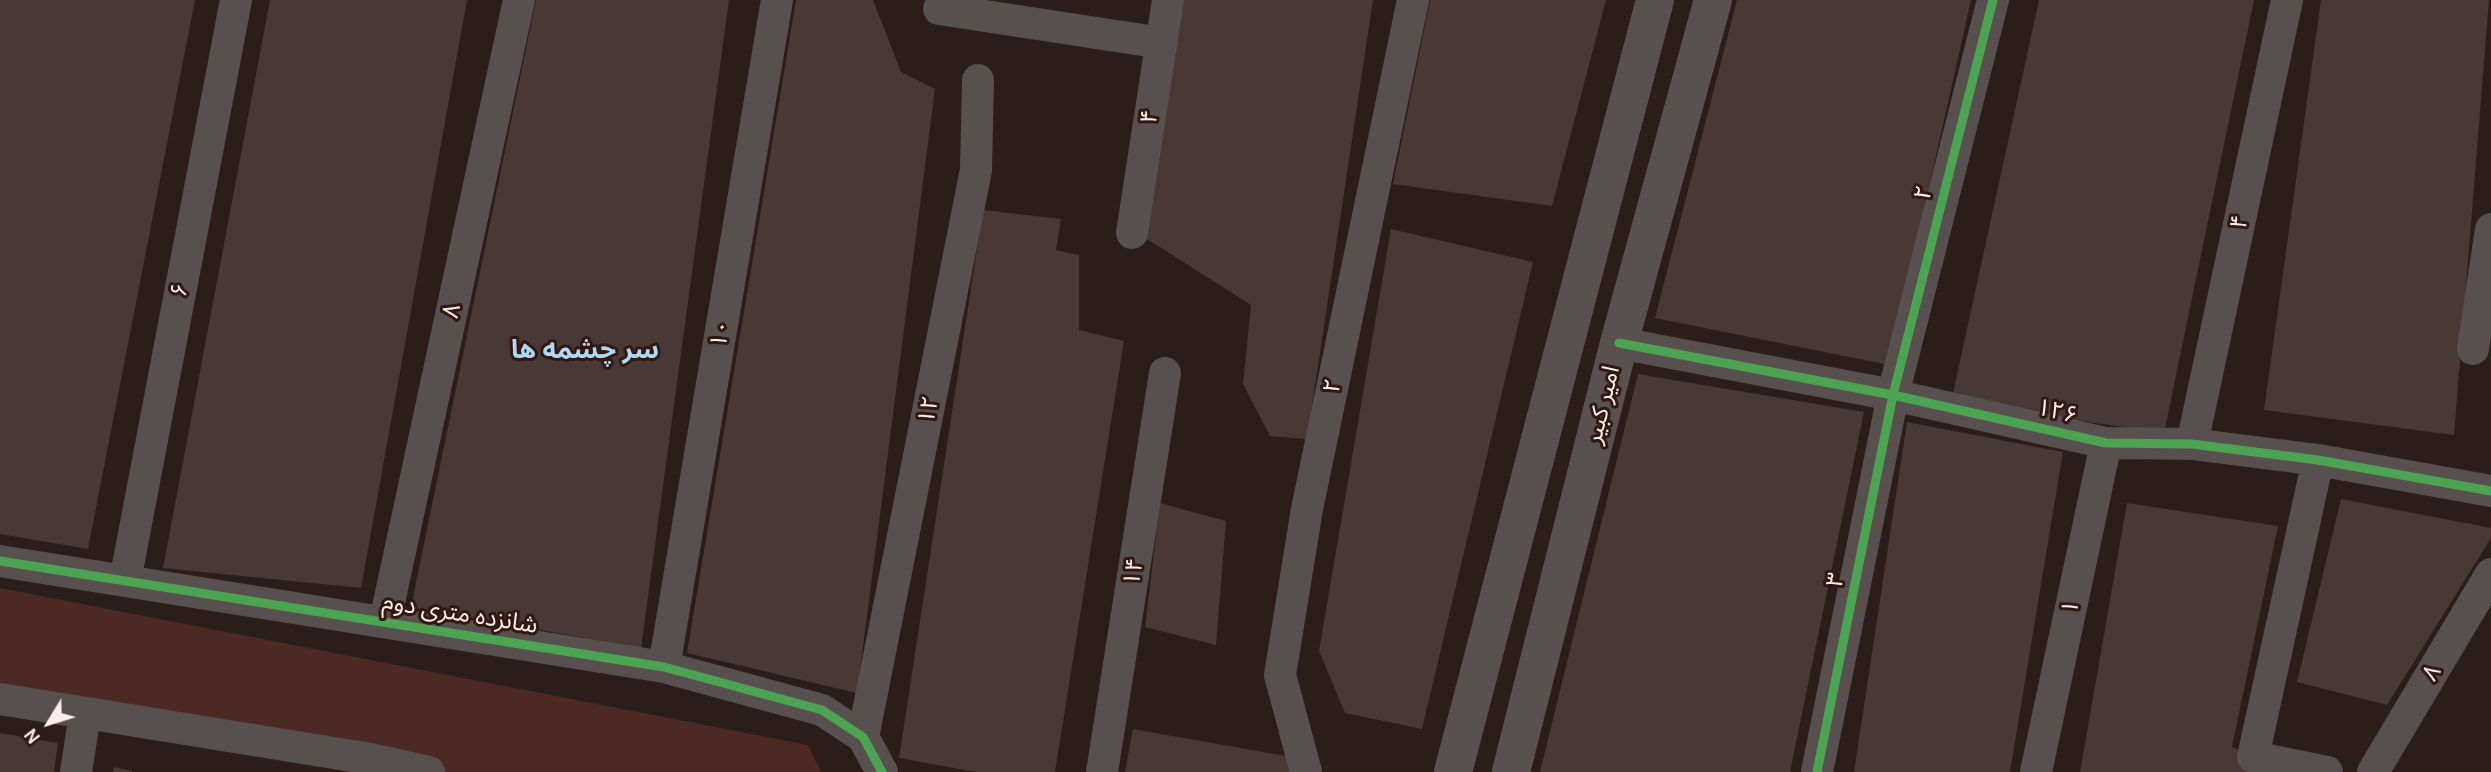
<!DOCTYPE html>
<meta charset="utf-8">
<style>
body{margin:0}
#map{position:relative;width:2491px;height:772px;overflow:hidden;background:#2b1d1a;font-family:Karla,sans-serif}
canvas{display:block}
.north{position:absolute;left:14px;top:688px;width:70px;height:70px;-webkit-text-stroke:5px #321813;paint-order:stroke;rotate:232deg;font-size:19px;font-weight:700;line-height:28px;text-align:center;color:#fcede9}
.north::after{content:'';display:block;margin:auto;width:24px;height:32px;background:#fcede9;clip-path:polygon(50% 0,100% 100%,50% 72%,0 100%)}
</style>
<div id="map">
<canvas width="2491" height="772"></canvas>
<div class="north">N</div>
</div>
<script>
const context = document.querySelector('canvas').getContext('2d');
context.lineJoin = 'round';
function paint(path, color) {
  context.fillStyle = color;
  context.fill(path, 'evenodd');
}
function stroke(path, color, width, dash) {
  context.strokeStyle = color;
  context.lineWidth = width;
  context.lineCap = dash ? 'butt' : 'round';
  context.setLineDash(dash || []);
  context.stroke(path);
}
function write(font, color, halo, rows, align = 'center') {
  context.font = font + ' Karla,"Noto Sans Arabic",sans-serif';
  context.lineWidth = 6;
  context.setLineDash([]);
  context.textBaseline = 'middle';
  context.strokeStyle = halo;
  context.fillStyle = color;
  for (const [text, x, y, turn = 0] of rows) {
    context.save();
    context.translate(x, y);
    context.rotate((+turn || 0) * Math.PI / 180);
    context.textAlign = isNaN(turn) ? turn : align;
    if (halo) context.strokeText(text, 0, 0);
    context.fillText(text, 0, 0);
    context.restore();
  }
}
const green = new Path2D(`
 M0 588 808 745 821 772H412L0 699Z`);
const building = new Path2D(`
 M0 0H195L88 549 0 534Z
 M270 0H467L361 588 163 568Z
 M536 0H729L641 648 411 607Z
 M796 0H873L901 72 935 89 857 693 687 653Z
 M1184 0H1373L1307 439 1270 436 1243 384 1251 305 1147 239Z
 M1430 0H1606L1552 206 1393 184Z
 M1737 0H1971L1889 365 1655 318Z
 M2039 0H2254L2164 433 1951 402Z
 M2321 0H2489L2454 435 2264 410Z
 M983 210 1061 219 1056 250 1079 255V330L1124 341 1055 772H976L899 758Z
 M1391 229 1533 262 1422 729 1345 713 1319 651Z
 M1638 374 1864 412 1790 772H1540Z
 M1907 422 2063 452 2010 772H1854Z
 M2341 499 2491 528V538L2387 705 2297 682Z
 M1160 503 1226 521 1216 645 1145 627Z
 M2127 503 2278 526 2232 747 2287 772H2080Z
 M1133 729 1286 756 1291 772H1125Z
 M0 733 58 743 54 772H0Z
 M114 767 132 771V772H113Z`);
const minor = new Path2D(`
 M939 9 1162 43
 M1132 233 1168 0
 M1619 343 1893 395 2106 443 2192 444 2318 460 2491 491
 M2473 349 2491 229
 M2192 444 2287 0
 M2318 460 2253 757 2327 772
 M0 561 664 667 822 710 863 737 882 772
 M125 581 236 0
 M385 621 519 0
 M664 667 777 0
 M0 699 371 759 429 772
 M863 737 976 170 978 80
 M76 772 85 714
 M1102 772 1165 373
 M1306 772 1280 675 1307 509 1413 0
 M1817 772 1893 395 1993 0
 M2036 772 2106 443
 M2373 772 2491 574`);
const secondary = new Path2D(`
 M1453 772 1655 0
 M1511 772 1619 343 1713 0`);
const cycleway = new Path2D(`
 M1619 343 1893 395 2106 443 2192 444 2318 460 2491 491
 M0 561 664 667 822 710 863 737 882 772
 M1817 772 1893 395 1993 0`);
const streetNames = [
 ["۴",1150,117,-81],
 ["۲",1924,193,-76],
 ["۴",2240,222,-78],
 ["۶",180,290,-79],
 ["۸",452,311,-78],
 ["۱۰",721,334,-80],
 ["۲",1333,386,-78],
 ["امیر کبیر",1603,405,-76],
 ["۱۲",929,410,-79],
 ["۱۲۶",2057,412,13],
 ["۱۴",1134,572,-81],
 ["۳",1836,580,-79],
 ["۱",2071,607,-78],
 ["شانزده متری دوم",460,614,9],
 ["۸",2432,673,-59]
];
const neighbourhoodNames = [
 ["سر چشمه ها",585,351]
];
paint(green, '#4c2a23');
paint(building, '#483936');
stroke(minor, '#57504f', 32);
stroke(secondary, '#585150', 38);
stroke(cycleway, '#4ca352', 9);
write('24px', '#fcede9', '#321813', streetNames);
write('bold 26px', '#b0d7f6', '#321813', neighbourhoodNames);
</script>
